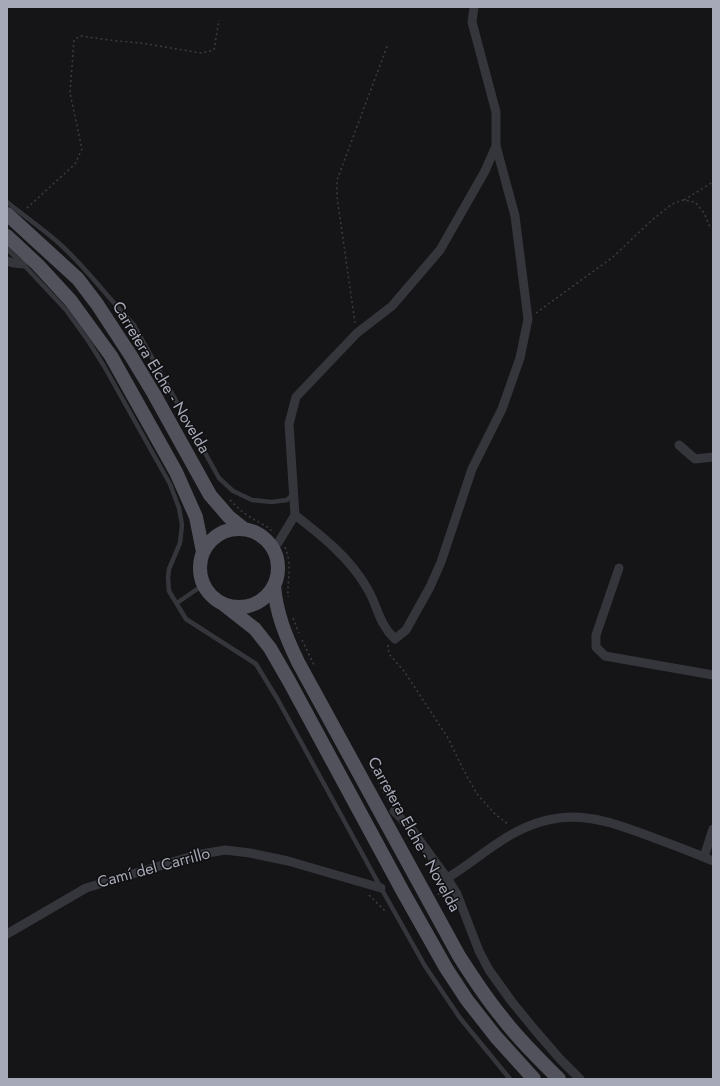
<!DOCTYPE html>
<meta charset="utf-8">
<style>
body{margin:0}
#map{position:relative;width:720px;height:1086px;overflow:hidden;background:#151416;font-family:Jost,sans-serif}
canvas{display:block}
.frame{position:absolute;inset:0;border:8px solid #a6a9b7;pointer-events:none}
</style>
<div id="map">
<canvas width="720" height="1086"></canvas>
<div class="frame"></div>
</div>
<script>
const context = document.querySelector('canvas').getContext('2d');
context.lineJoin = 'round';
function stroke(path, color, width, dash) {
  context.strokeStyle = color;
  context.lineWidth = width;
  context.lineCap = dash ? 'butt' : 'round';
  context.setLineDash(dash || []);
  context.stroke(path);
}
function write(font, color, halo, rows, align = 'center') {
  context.font = font + ' Jost,sans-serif';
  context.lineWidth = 3;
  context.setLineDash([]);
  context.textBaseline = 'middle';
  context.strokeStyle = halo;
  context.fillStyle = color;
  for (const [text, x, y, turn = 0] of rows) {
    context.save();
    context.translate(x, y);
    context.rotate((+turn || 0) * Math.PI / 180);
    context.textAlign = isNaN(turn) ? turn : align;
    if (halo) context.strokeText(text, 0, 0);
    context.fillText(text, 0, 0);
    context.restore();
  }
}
const path = new Path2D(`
 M684 200 713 182
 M27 208 75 164 82 149 70 93 74 40 80 36 117 41 141 43 201 53 214 50 219 20
 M536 313 613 257 651 221 672 204 683 200 695 202 704 213 710 227 713 229
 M355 323 337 197V180L388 44
 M230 500C236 506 242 512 250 517 259 523 267 525 274 533
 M285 547C293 568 287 577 288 597
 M293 618 299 633
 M302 640 315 667
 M388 645 389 654 404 671 448 738 463 769 477 794 495 814 509 825
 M369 765 390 804
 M369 895 386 912
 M438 895 442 888`);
const lane = new Path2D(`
 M7 202C25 217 45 230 62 246 88 270 109 299 134 325L219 478 233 491 252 500 272 502 287 500 292 495
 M7 249 23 264 66 310 89 342 104 366 170 484 179 508 182 525 180 543 169 569 168 578 169 591 186 619 256 664 278 700 381 888 425 966 460 1018 510 1079
 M177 603 203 585`);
const street = new Path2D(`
 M7 261 13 263 23 264
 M679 445 695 459 713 457
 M295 515C322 536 350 558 367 588 378 606 378 623 395 639L406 630 430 587 441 562 472 469 502 409 520 358 528 319 515 216 496 146
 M272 547 278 543 295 515 289 424 296 397 357 333 392 306 440 250 485 171 496 146V112L472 22 474 7
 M619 568 596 635V647L605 656 713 675
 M394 811 412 830 447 878 457 894 479 951 489 970 512 1002 535 1030 560 1059 580 1079
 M704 857 713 829
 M447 878C471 864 491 845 516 832 529 825 544 820 559 818 595 813 632 830 665 842 681 848 697 854 713 861
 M7 934 86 888 196 855 225 850 250 853 288 861 381 888`);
const primary = new Path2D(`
 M7 214 78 279 97 304 131 356 154 394 210 495 229 517 244 529
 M7 236 38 265 71 301 111 356 176 472 196 517 203 552
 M200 568a39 39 0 1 1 78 0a39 39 0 1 1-78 0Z
 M274 585C276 613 286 637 298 662L459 956C472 976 485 997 501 1016 518 1039 539 1059 559 1079
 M222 603 255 629 270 648 289 681 402 890 446 968 467 1000 496 1037 534 1079`);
const streetNames = [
 ["Carretera Elche - Novelda",160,378,59],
 ["Carretera Elche - Novelda",413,835,61],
 ["Camí del Carrillo",154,869,-15]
];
stroke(path, '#3b3d43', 1.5, [2, 3]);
stroke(lane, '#35363c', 4.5);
stroke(street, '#35363c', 9);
stroke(primary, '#51525b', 14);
write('16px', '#a6a9b7', '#100f11', streetNames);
</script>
